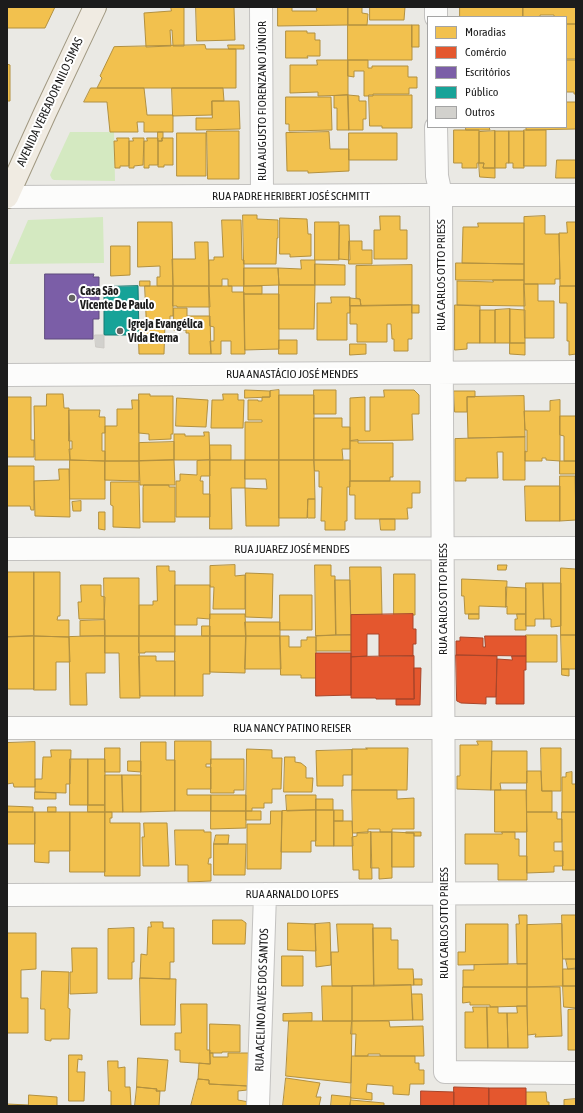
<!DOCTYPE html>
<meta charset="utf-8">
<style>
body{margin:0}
#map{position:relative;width:583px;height:1113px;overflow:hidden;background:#eae9e4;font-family:"Asap Condensed",sans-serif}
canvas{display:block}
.frame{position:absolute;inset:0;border:8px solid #1c1c1c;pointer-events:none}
.legend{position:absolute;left:427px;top:16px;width:140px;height:112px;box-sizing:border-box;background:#fff;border:1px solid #a4a4a4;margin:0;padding:5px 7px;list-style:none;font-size:12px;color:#1c1c1c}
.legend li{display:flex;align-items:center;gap:8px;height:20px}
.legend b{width:20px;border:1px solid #a4a4a4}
</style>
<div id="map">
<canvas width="583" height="1113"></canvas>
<div class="frame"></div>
<ul class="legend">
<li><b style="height:11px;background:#f2c14e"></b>Moradias</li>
<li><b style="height:11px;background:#e4572e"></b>Comércio</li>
<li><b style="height:11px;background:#7b5ea7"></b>Escritórios</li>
<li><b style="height:11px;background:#17a398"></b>Público</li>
<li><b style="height:11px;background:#d2d1cd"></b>Outros</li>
</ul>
</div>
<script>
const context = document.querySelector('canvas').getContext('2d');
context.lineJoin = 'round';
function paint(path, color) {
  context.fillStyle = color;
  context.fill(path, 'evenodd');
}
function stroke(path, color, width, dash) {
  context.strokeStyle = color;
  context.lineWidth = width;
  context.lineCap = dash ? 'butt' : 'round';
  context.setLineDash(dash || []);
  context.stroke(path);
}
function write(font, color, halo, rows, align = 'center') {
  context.font = font + ' "Asap Condensed",sans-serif';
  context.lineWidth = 4;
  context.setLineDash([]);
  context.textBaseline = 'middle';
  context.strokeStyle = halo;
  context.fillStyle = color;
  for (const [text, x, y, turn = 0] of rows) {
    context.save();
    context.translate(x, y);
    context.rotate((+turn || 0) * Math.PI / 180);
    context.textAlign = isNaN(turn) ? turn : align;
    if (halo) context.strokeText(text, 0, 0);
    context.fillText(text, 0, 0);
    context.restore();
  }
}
const grass = new Path2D(`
 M70 132H114L115 181 54 180 52 179 50 175Z
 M103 217 104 263 9 264 28 220Z`);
const homes = new Path2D(`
 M7 7H55L45 28H7Z
 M171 7H184V46H173L172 30H170L171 46 146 47 144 13 171 11Z
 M196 7H234L235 40 197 41Z
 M278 7H292V11H317L316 7H348V25L278 26Z
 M348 7H362V13L368 14 367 25H348Z
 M370 7H405L404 20H370Z
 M460 7H523V17H460Z
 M523 7H576V24H566V17H554V15H540V17H523Z
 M566 24H576V59H566Z
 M348 25H412V60H348Z
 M412 25H419V47H412Z
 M286 31H307V33H315V40H320V56H307L308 58H286Z
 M205 45 206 49H236V88H97L102 78 100 76 114 47Z
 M228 45H244V49H229Z
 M317 60H348V95L318 96V92L290 93V65H317Z
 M348 60H368V68H372V66H408V77H417V88H409V94H373V96H364V71H354V77L348 76Z
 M566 60H576V94H574V92H566Z
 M7 64 10 65V101H7Z
 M91 88H144L147 115H173V132H144V122H137L138 132H110L107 102H84Z
 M172 88H223L224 101H212V115L173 116Z
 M348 95 349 130H337V108H334V96Z
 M348 95 359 96V101H366V119H363V130H349Z
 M369 95H412V128H382V126H370Z
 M286 97H331L332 130 289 131V124H286Z
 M212 101H239L240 129 196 130V118H212Z
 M566 102H576V129L526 130V127H566Z
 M466 127H511H489L490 130H466Z
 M454 130H479V163H477V168H462V163H454Z
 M524 130H546V166H524Z
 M207 131H239V179H208Z
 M495 131H509V163H506V168H495Z
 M495 131V168H483L484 163H479V132Z
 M509 131H524V168H513V163H509Z
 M158 132H163V138H162V141H158Z
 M329 132 330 149H349V171L308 173V171H287L286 133Z
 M177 133H206V176H177Z
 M349 133H397V160H349Z
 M117 138H129V166H120V168H115L114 141H117Z
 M133 138H144L143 165 134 166V168H129V141H133Z
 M147 138H158V165H149V168H144V141H147Z
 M162 138H173V165H164V167H158V141H162Z
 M557 160H576V178H556Z
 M479 163H484L483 168H495V178L480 177Z
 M243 215H257V219L278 220V238H277L276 264H244Z
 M380 216H400V230H407V259H374V230H380Z
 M545 216V234H559L560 279H555V284H524V217Z
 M280 218 307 219 308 234H311V256L290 257V254H280Z
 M222 220H241L242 260H244V286H228V279H222V286H209V260H214V257H223Z
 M138 222H172L173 286H157V277H160V266L138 267Z
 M315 222H339V260H315Z
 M567 222H576V286H560L559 233H567Z
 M478 223H524V264L462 263 463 227H478Z
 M340 225H349L350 260 339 259Z
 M349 241H362V250H372V264H349Z
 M195 242H208L209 286H173L172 259H195Z
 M111 246H130V275L111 276Z
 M301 260H315V285H279L278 268 301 269Z
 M456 263 524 264V280H456Z
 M315 264 345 265V285H315Z
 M412 265V305L361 306 360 299 356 298V266Z
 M244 268H278L279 285 244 286Z
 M493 280H524L525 306 457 305V281L493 282Z
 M140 281H150V286H140Z
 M524 284H538V301H554V338H525Z
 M279 285H315L314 329H279Z
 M145 286H173V316H170V322H165L164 354H139L138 322H146Z
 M173 286H209L210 307H177V306H173Z
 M209 286H232V292H244L245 354H231V341H221V354H211L210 341H214V327L210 326Z
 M244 286H262V294H244Z
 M560 286H576V354L569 355V341H567V303H560Z
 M244 294H279V349L245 350Z
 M331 297H350V313H347V340H317V303H331Z
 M350 298 360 299 361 306H350Z
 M412 305H419V313H412Z
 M412 305V339H408V351H394V339H392L391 324H387V342H357V324H350V306Z
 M455 305 480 306V343H467V349L455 350Z
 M174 308H187V316H210L211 354H189V333H186V330H174Z
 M510 309 525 310V343H510Z
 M510 309V343H495V310Z
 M480 310H495V343H480Z
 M279 340H297V354H279Z
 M510 343H525V355L510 354Z
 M350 344H366V354L350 355Z
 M245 390 270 391V397L245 398Z
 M279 390V460H245V422H262V420H248V400H258V401H262V397H270V391Z
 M314 390H336V414H314Z
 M384 390H414L419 395V414H412L413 440 350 441V398L365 397V431H370V397H384Z
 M454 391H475V397H467V412H455Z
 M47 394H63L64 408H69L70 460H35L34 406H46Z
 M139 394H150V396H173V434H171V439L149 440V434L139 433Z
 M223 394H238V400H244L243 428H211L212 400H223Z
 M279 395H314V460H279Z
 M524 396 525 437 468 438 467 397Z
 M7 397H31V440H34V457H7Z
 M177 398 208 400 206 427 176 426Z
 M132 400H139V461H105V426H117V409H132Z
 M560 400V461L546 460V458H542V461H525V451L527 452V430H525L524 411H550V401Z
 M69 410H100L99 417H105V433H102V451H105V461L70 460 69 449H72V441H69Z
 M560 416H576V461H564V436L560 435Z
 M314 418H342V427H350V449H342L343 460H314Z
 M204 432H209L210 460H174V434H185V436H204Z
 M525 437V480H503V452H497L498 478H466V481H455V439Z
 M358 440V443H393V477H390V481H350V441Z
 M174 442V460L139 461V443Z
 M210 445H231V460H210Z
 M70 460 105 461V499H70Z
 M174 460 175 485H140L139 461Z
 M210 460V476H201L200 481H203V494H210V517H176V481H180V474L197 475V461Z
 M210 460H245V488H231L232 529H210Z
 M245 460H279V526H246L245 488 267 489 266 479H245Z
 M279 460H314L315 499H308L307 518H279Z
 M314 460H350V487H347V521H345V530H325V521H321L322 487H319V471H315Z
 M105 461H139V481L105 480Z
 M560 461H576V474H560Z
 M7 466H34V510H31L30 506H7Z
 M59 469H69L70 517 35 516 34 481 59 480Z
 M560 476H575L576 520 560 521Z
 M350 481H420V493H412V508H407L408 519H355V495H350Z
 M111 482H139L140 528 113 527V506L111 505Z
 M144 485H169V487H175V522H143V488Z
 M525 486H560V521H526Z
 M308 499H315V518H308Z
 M81 501V511H73L72 502Z
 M99 512H105V530L99 529Z
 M380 519H395V530H381Z
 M235 565V576L245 575V609H213L214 587H210V566Z
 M315 565H331V576H335L336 635 316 636Z
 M498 565H507L506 570H498Z
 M157 566H169V571H175V636H139V605H153V601H157Z
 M350 567H381L382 615H351Z
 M561 568 576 569V635H561Z
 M7 572H34V636L7 637Z
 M34 572H60V616H58L57 620H69V637L34 636Z
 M246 573 273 574 272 618 246 617Z
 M394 574H415V615H394Z
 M104 578H139V636H105Z
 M462 579 507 581 506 607 479 606V614H465L464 596H462Z
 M335 580H350L351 635H336Z
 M526 583H543L544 619H535V626H526Z
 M543 583H561V626L551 627V619H544Z
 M81 585H101V596L105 597 104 619H79L78 602H81Z
 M175 585H210V619L197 618V625H175Z
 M506 587 526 588V614H507V606L506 607Z
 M280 595H312V630H280Z
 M210 614H245L246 636H210Z
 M469 614H479V619H469Z
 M517 614H526V630H515V619H517Z
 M105 620V636H80V621Z
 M245 622H280V636H246Z
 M202 626H210V636H202Z
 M351 635V651H316V636Z
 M526 635H557V662H526Z
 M561 635H576V669H562Z
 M34 636 69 637 70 662H56V690H34Z
 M34 636V689H7V637Z
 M105 636V673H86L87 705H70L69 637Z
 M105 636H139L140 698H120L119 653H105Z
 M139 636H175V652H145V653H139Z
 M175 636H210V674H203V696H175Z
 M210 636H246L245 673 210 672Z
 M246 636H280L281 669H245Z
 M280 636H289V647H301V640H307V637H316V678H301V675H281Z
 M139 656H156V661H175V696H140Z
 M562 669H569V676L562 675Z
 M175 741H211V764H206V767H211V789H187V795H211V811H175Z
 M477 741H492L491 790 457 789V776H460V745H478Z
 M35 742V787H14L13 783 7 784V743Z
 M141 742H166V760H175V811L141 812Z
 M105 748H120V772H105Z
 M366 748H408L407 790H352V749H367Z
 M541 748H561V791H542Z
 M247 749 272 750V758H282L281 789H272V803H264V808H252V811H246Z
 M51 750H71L70 784H66V793L35 792V779H42L43 757H51Z
 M352 750V775H343V786H317L316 751Z
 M492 751H527V783H500L501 790H491Z
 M285 757H295V762L301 763 306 767V778H313L312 792H284Z
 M70 759H88V805H70Z
 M88 759H105V805H88Z
 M211 759H244V790H234V793H211Z
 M128 761H141V772L128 771Z
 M527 771H541L542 791H552V812H527Z
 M572 772V784H576V812H562V777H566V773Z
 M105 775H122L123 812H105Z
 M122 775H141V812H123Z
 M352 790H397V799L414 798V829H392V832H380V829H368V833H353Z
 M495 790H526L527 832H495Z
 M35 792 56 793V799H35Z
 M211 795H246V811H211Z
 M286 795H316V810L287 811Z
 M316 799H333V810H316Z
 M88 805H105V812H88Z
 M7 806 33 807V812H7Z
 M48 807H56V812H48Z
 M316 810H334V846H316Z
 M316 810V841H311V852H281L282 811Z
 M334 810H343V821H334Z
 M211 811H246V828L211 829Z
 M246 811H261V820H246Z
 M271 811H282L281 869H247V824H270Z
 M7 812H35V844H7Z
 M35 812H70V851H49V863L35 862Z
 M70 812H105V872H70Z
 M105 812H112V818H110V823H140V876H105Z
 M527 812H557V819H562V842H554V851H563V866H554V872L527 873Z
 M562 812H576V870H563Z
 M334 821H352L353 846H334Z
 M144 823H167L169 866H143L142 837H144Z
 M175 830H204V832H211V858H209L208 864H211V881L188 882V865H176Z
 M371 832 372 879H359V870H353L352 837 357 836V833Z
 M371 832H392V878L379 879V868H371Z
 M392 832 414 833V867H392Z
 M406 832H421V836H414V833H406Z
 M502 832H515V839H519V856H527V880H498V864H465V834H502Z
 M216 835H229L228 844H214Z
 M214 844H246L245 875H214Z
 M519 915H527V964H517L516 924H519Z
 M562 915H576V959H563Z
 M213 920H242L246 923 245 944H213Z
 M151 922H163V928H174V962H170V979L140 978 141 954 147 955 148 927H151Z
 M288 923 315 924 316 951 288 950Z
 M330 923 331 965 316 967 315 924Z
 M337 924H373L374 986H332L331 952H338Z
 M466 924H508V964L458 965V952H465Z
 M562 924 563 986 527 987V925Z
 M134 928V962H132V979H108V929Z
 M373 928H391V940H398V969H413L414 985 374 986Z
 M7 933H36V969L21 970V998H28V1033H7Z
 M72 948H97V993L70 994V972H72Z
 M282 956H303V986H282Z
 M566 959H576V968L568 969Z
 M527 964V987H463V970H474V965Z
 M563 969H576V986H563Z
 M42 971 69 972 68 1008 70 1009 69 1039H51V1041L45 1040V1009H41Z
 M140 978 176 979 175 1025H141Z
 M414 979H422V985H414Z
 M411 985 413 1020 352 1021V986Z
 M322 986H352V1021H323Z
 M563 986H576V1008L564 1007Z
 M463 987H527V1006L490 1007V1005H470V1002L463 1003Z
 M527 987H560L562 1036 535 1037 536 1034 528 1035Z
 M412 994H422L423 1020H413Z
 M181 1004H207V1050H210V1064L180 1062V1050H175V1033H181Z
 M517 1006H527L528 1048H508L507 1013H517Z
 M473 1007H487L488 1048H465V1012H473Z
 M487 1007H498V1013H507L508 1048H488Z
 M576 1009V1050H568V1010Z
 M312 1013V1021H283V1014Z
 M289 1021H352L351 1083 286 1076Z
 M352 1021H389L390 1027 423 1026 424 1056H380V1054H368V1056H355L356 1034H351Z
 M210 1024 240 1025V1052H222V1053H210Z
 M210 1053H213V1057H228V1053H250V1086L209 1084V1080L198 1079 199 1063 210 1064Z
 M69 1055H82V1060L78 1059 77 1072H85L84 1101H69Z
 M352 1056H415V1063H419V1070H424V1084H410L409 1095 393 1094V1086L367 1084 366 1092 372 1093V1100L351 1098Z
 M138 1058 168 1060 165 1091H156L157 1089 137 1087Z
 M108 1061H118V1068L125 1067V1087H130L131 1106H111V1091H109Z
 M286 1078 320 1083 316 1097H321L319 1106H283Z
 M198 1079 209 1080V1084L247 1086V1090L238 1091V1100L249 1102V1106H191Z
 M137 1087 157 1089 156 1091H160L159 1106H135Z
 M526 1092H546L547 1102H549V1106H526Z
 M29 1095 57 1097V1106H7V1104L28 1105Z
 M332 1095 351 1097 350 1106H331Z
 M576 1099V1106H564V1100Z
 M351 1100 384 1103V1106H350Z`);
const shops = new Path2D(`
 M413 614V629H416V644H413V656H379V634H367V656L351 657V615Z
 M485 636H526V656L456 655V641H460V637L483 638V647H485Z
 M316 653H351V695L316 696Z
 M456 655 497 656 496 697H486V704L461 703 457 701Z
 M414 656V699H376V698H351V657Z
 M512 656H526V670H524V704H496L497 659 512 660Z
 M414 668H421L420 705H396V699H414Z
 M454 1087 489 1088V1106H454Z
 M489 1088H526V1106H489Z
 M421 1091 454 1092V1106H421Z`);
const offices = new Path2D(`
 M45 274H94L93 277H99V319H93V339H45Z`);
const public = new Path2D(`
 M138 286 139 335H104V287Z`);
const building = new Path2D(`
 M95 335H104V348L96 347Z`);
const minor = new Path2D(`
 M261 7 262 196
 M436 7V17
 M436 127 437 176 441 195 445 1072 576 1073
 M7 197 419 195H576
 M7 375 576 372
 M7 549 576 548
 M7 728H576
 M7 895 576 893
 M258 1106 265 894`);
const major = new Path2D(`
 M7 197 45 113 95 7`);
const markers = [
 [72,298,4,"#646462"],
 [120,331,4,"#646462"]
];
const streetNames = [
 ["RUA AUGUSTO FIORENZANO JÚNIOR",262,101,-90],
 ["AVENIDA VEREADOR NILO SIMAS",50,102,-65],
 ["RUA PADRE HERIBERT JOSÉ SCHMITT",291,196],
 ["RUA CARLOS OTTO PRIESS",441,275,-90],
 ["RUA ANASTÁCIO JOSÉ MENDES",292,374],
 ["RUA JUAREZ JOSÉ MENDES",292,549],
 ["RUA CARLOS OTTO PRIESS",443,599,-90],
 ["RUA NANCY PATINO REISER",292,728],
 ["RUA ARNALDO LOPES",292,894],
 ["RUA CARLOS OTTO PRIESS",444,923,-90],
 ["RUA ACELINO ALVES DOS SANTOS",262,1000,-88]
];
const poiNames = [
 ["Casa São",80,291],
 ["Vicente De Paulo",80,305],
 ["Igreja Evangélica",128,324],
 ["Vida Eterna",128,338]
];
paint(grass, '#d4e9c1');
paint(homes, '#f2c14e');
stroke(homes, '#b2903f', 1);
paint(shops, '#e4572e');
stroke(shops, '#a84529', 1);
paint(offices, '#7b5ea7');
stroke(offices, '#5e4a7d', 1);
paint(public, '#17a398');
stroke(public, '#187a73', 1);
paint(building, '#d2d1cd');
stroke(building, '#cdcac5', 1);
stroke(minor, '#c3c2c0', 24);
stroke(major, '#a09881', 24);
stroke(minor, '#fcfcfb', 22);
stroke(major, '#f0ebe2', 22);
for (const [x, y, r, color] of markers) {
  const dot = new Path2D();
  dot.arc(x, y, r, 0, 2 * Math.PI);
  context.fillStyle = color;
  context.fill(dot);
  stroke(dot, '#fff', 1.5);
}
write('12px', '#1c1c1c', '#fff', streetNames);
write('bold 12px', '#1c1c1c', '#fff', poiNames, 'left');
</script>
